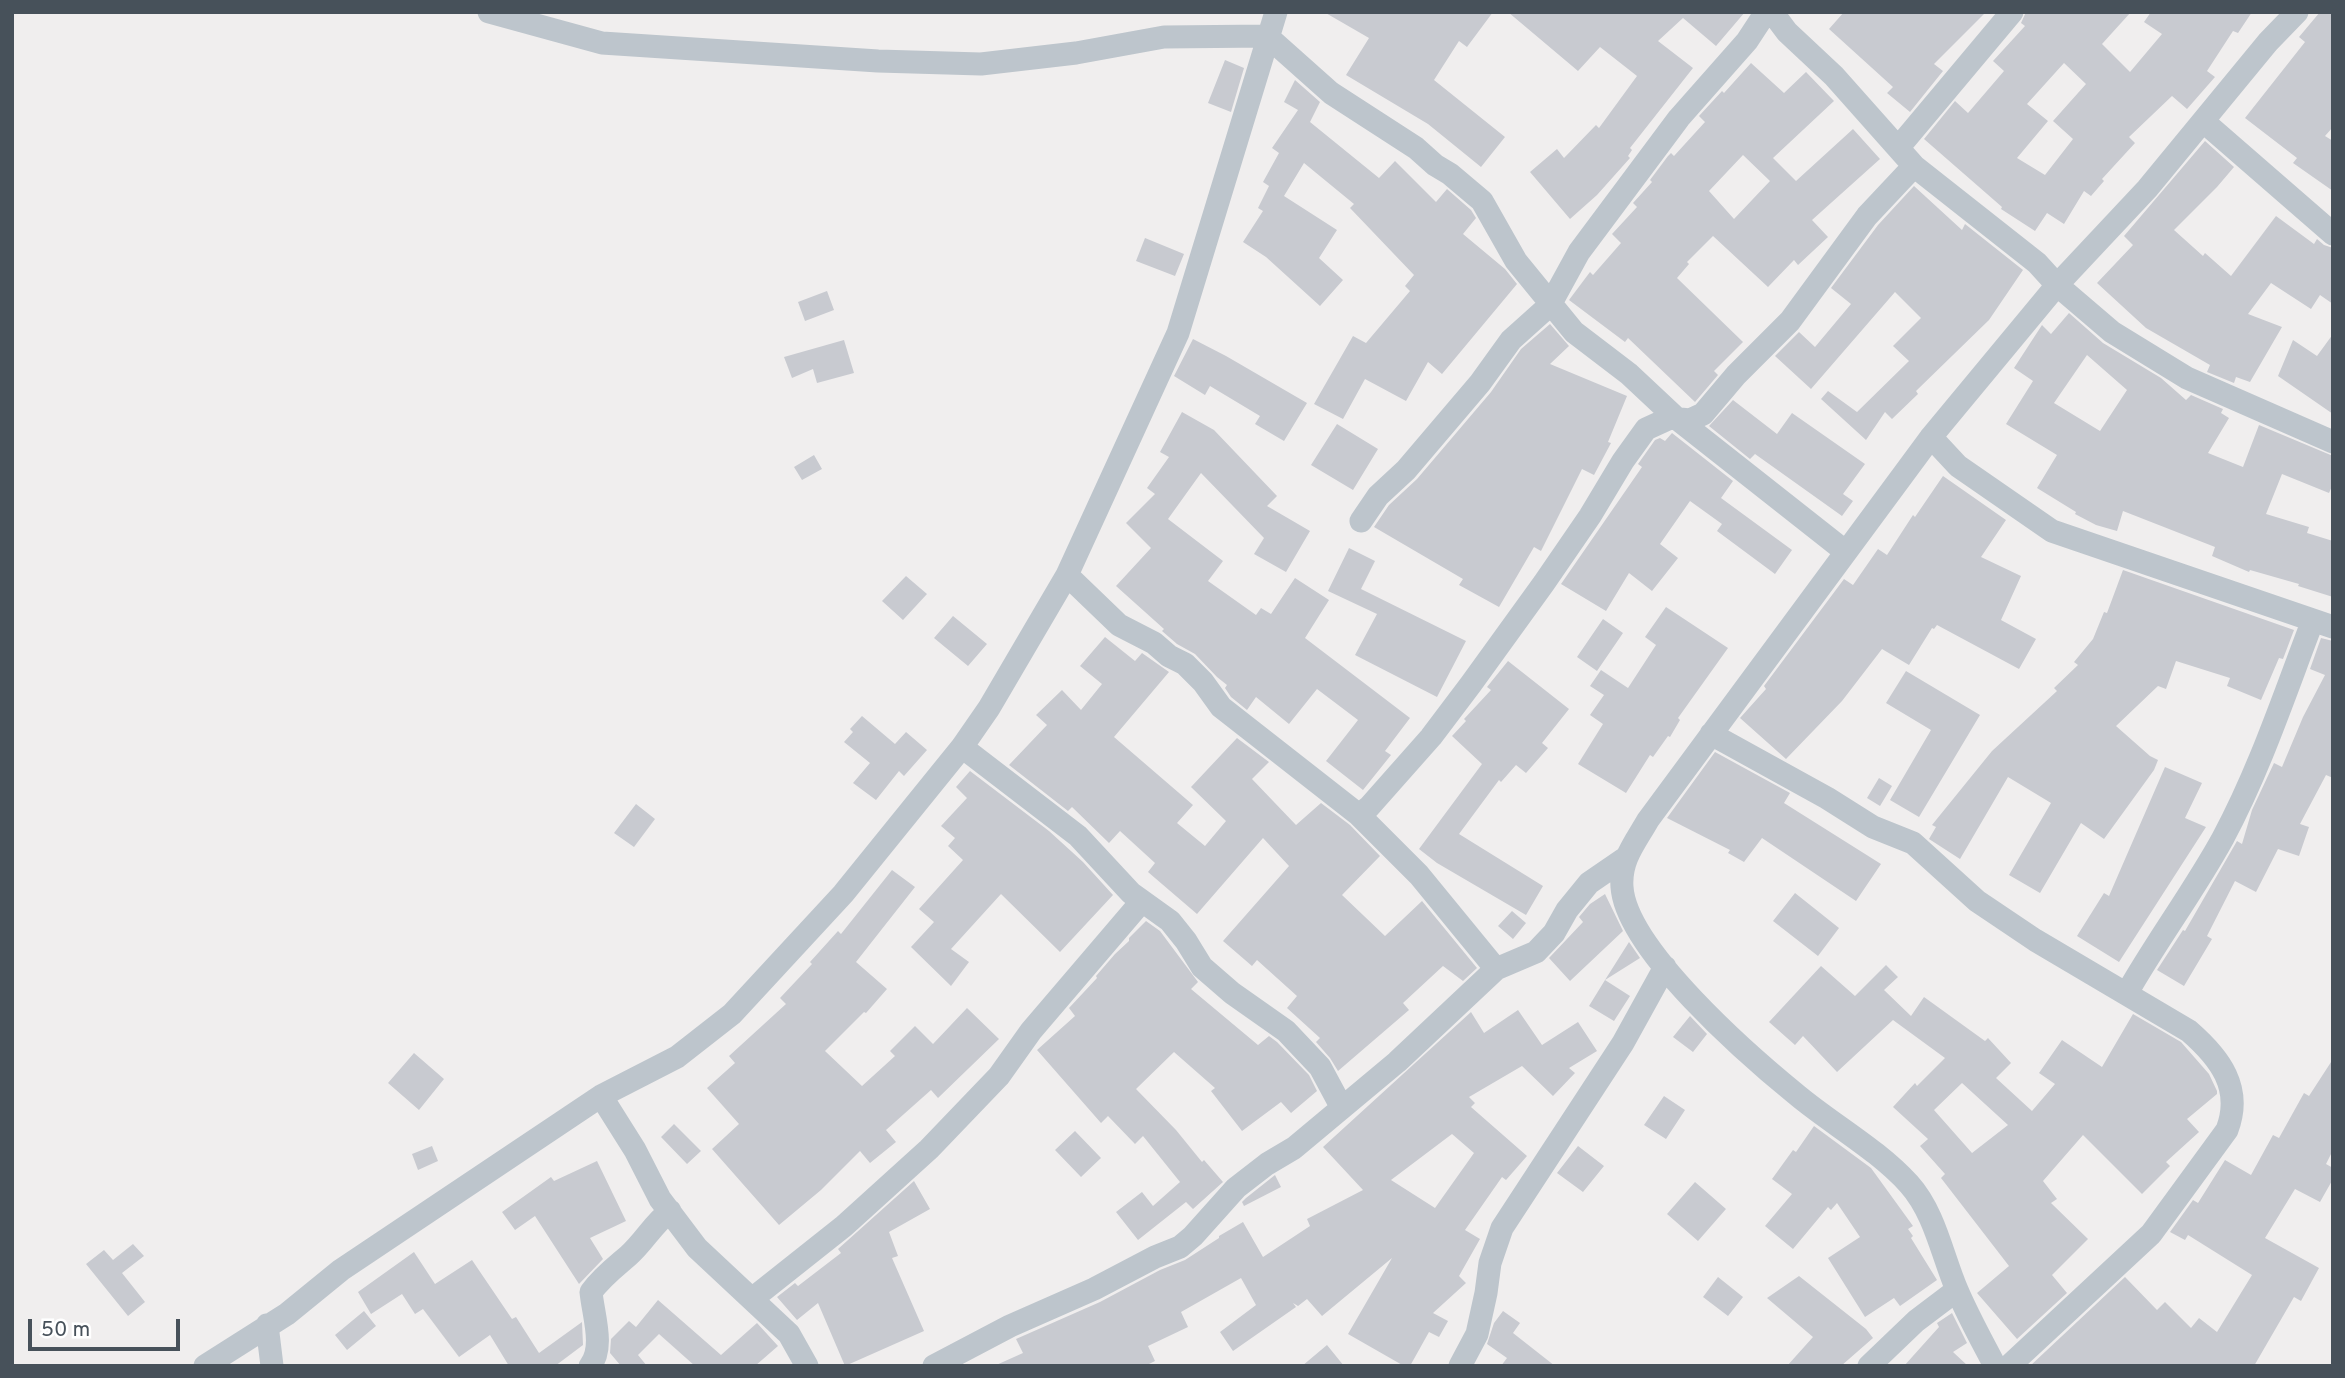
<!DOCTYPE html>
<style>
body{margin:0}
#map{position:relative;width:2345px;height:1378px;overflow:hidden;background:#f0eeee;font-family:Overpass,sans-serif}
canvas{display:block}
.frame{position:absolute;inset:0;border:14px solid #47515a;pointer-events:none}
.scale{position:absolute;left:28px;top:1319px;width:152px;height:32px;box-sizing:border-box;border:4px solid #47515a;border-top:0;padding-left:9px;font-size:21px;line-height:24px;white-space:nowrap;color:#47515a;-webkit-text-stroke:5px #fff;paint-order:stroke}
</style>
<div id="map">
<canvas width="2345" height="1378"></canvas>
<div class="frame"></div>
<div class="scale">50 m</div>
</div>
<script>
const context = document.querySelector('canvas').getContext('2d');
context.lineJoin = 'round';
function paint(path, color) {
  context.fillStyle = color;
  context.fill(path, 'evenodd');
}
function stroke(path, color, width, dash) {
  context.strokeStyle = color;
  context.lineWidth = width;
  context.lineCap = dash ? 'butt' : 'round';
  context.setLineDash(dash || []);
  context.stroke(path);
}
const building = new Path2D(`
 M1324 12H1493L1467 47 1459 41 1434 80 1505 137 1481 167 1428 124 1346 75 1369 38Z
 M1508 12H1745L1716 46 1683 18 1658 41 1693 68 1630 148 1632 150 1628 156 1630 158 1597 195 1570 219 1530 172 1557 149 1564 158 1596 125 1599 128 1637 76 1600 47 1578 71Z
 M1844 12H1986L1934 64 1943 71 1910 112 1887 93 1893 87 1829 29Z
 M2026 12H2131L2102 44 2130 72 2162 34 2144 22 2151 12H2252L2238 33 2233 31 2207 71 2215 77 2187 109 2172 96 2129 137 2135 143 2102 179 2104 181 2091 196 2084 191 2064 224 2047 213 2035 231 2001 209 2002 207 1924 139 1955 101 1968 113 2004 71 1993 61 2025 26 2021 23ZM2064 63 2086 84 2053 121 2073 139 2045 175 2017 158 2048 121 2027 104Z
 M2320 12H2333V127L2325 136 2333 141V191L2293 163 2297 158 2245 118 2305 42 2299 37Z
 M1225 60 1244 68 1231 112 1208 103Z
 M1751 63 1784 93 1806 72 1834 101 1773 158 1796 181 1853 129 1880 159 1812 220 1828 237 1798 265 1794 260 1768 287 1713 236 1687 262 1689 264 1677 278 1743 342 1714 371 1718 375 1695 402 1628 338 1625 342 1569 300 1590 272 1593 275 1621 243 1612 234 1637 207 1633 203 1652 182 1650 180 1668 156 1671 153 1674 156 1705 122 1699 116 1722 91 1724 93ZM1743 155 1770 181 1734 219 1709 191Z
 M1295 80 1320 102 1310 122 1379 178 1395 161 1436 202 1447 189 1471 210 1476 218 1463 234 1505 269 1517 284 1442 374 1428 362 1406 401 1365 379 1343 419 1314 404 1353 336 1366 343 1410 291 1405 286 1414 275 1350 208 1354 204 1304 163 1284 196 1337 230 1319 258 1343 280 1320 306 1266 257 1243 242 1263 211 1258 208 1269 186 1263 182 1279 153 1272 148 1298 110 1284 102Z
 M2205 141 2234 167 2217 187 2174 230 2203 256 2205 253 2231 276 2276 216 2314 244 2317 239 2324 245 2333 248V304L2320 295 2311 309 2271 283 2248 314 2282 327 2250 382 2236 377 2234 383 2207 372 2210 365 2146 328 2097 283 2133 245 2124 236Z
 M1914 186 1962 230 1965 224 2023 270 1989 320 1916 391 1918 394 1892 419 1885 412 1866 440 1821 399 1828 391 1857 412 1909 361 1893 346 1921 318 1895 292 1811 389 1775 356 1799 332 1815 347 1851 304 1831 288 1878 225Z
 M1145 238 1184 254 1175 276 1136 261Z
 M827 291 834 310 805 321 798 302Z
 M2069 313 2103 343 2161 378 2186 400 2191 395 2223 409 2221 413 2229 418 2208 453 2243 467 2259 425 2333 456V484L2329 493 2282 474 2266 514 2309 527 2307 533 2333 541V597L2298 586 2299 584 2250 570 2249 572 2212 556 2215 547 2123 511 2117 531 2096 525 2075 514 2076 512 2037 488 2057 455 2006 424 2033 381 2014 368 2042 325 2051 334ZM2087 355 2127 390 2100 431 2054 403Z
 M1550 324 1569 346 1550 364 1627 396 1608 442 1611 443 1594 475 1582 469 1541 551 1534 547 1499 607 1459 585 1463 579 1374 527 1389 505 1417 479 1491 392 1521 349Z
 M2333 334V414L2278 376 2293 340 2317 356Z
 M1193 339 1226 356 1307 403 1284 441 1255 424 1260 416 1210 386 1205 395 1174 376Z
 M844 340 854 373 817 383 813 369 792 378 784 357Z
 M1733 400 1777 434 1792 413 1865 464 1843 494 1853 501 1842 516 1755 454 1750 459 1709 426Z
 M1182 412 1214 430 1277 496 1267 506 1310 531 1286 572 1254 554 1264 538 1201 473 1168 519 1223 561 1208 581 1256 615 1261 608 1271 614 1295 578 1329 600 1305 638 1410 718 1385 751 1391 755 1363 790 1326 761 1358 720 1317 689 1289 724 1256 697 1247 710 1231 697 1225 688 1227 685 1217 677 1195 654 1177 644 1162 631 1164 629 1116 586 1151 548 1126 523 1155 494 1147 488 1169 457 1160 452Z
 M1337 424 1378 449 1353 490 1311 465Z
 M1672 433 1733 481 1721 498 1792 550 1775 574 1717 531 1722 524 1690 501 1660 544 1678 558 1652 591 1629 573 1606 611 1561 584 1642 467 1638 464 1655 440 1660 438 1665 441Z
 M814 455 822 469 802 480 794 467Z
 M1943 476 2006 520 1981 557 2021 576 2001 620 2036 639 2019 669 1937 625 1934 629 1932 628 1909 665 1882 649 1842 701 1786 759 1740 718 1766 689 1764 686 1844 579 1853 585 1878 549 1887 555 1913 515 1915 517Z
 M1349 548 1375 561 1361 589 1466 641 1437 697 1355 655 1377 614 1328 591Z
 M2123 570 2294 630 2283 659 2279 658 2261 700 2227 686 2230 678 2176 661 2166 689 2158 686 2116 726 2150 756 2158 760 2154 770 2104 839 2081 823 2040 893 2009 875 2051 803 2008 777 1960 859 1929 839 1936 827 1932 825 1992 751 2057 691 2054 688 2078 665 2074 662 2093 639 2104 612 2107 613Z
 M906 576 927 594 903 620 882 601Z
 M1666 607 1728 648 1678 718 1680 720 1670 737 1668 736 1653 757 1650 755 1626 793 1578 764 1603 724 1590 715 1604 695 1590 686 1601 670 1628 688 1656 645 1645 637Z
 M953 616 987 644 968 666 934 638Z
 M1603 619 1623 633 1597 671 1577 657Z
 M1105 637 1135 661 1142 653 1169 672 1114 737 1193 805 1177 823 1205 846 1226 821 1191 787 1237 738 1269 762 1252 779 1296 825 1321 803 1350 825 1380 856 1342 895 1385 936 1422 901 1477 968 1463 981 1443 966 1403 1003 1409 1010 1338 1071 1330 1058 1316 1042 1320 1038 1287 1008 1297 996 1257 960 1252 966 1223 941 1289 866 1263 838 1197 914 1148 872 1155 863 1120 831 1109 843 1072 807 1068 811 1009 765 1047 725 1036 715 1062 690 1081 710 1102 684 1080 666Z
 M2321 638 2333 641V778L2326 775 2300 824 2309 827 2299 856 2278 849 2256 892 2235 881 2207 936 2212 939 2184 986 2157 970 2183 930 2185 931 2237 841 2242 844 2252 810 2274 763 2282 767 2303 717 2325 675 2310 669Z
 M1508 661 1569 709 1542 743 1548 748 1526 773 1516 765 1501 782 1499 780 1459 834 1543 886 1526 915 1437 863 1419 849 1482 764 1452 736 1466 721 1464 719 1491 690 1487 687Z
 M1906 671 1980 715 1919 817 1890 800 1931 730 1886 703Z
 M862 716 895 744 906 732 927 750 904 776 899 771 876 800 853 783 870 763 844 742 853 732 850 729Z
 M1715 752 1790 793 1784 803 1881 864 1856 901 1762 838 1744 862 1728 853 1730 850 1667 818Z
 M2165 767 2202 783 2185 818 2206 827 2119 962 2077 936 2104 893 2109 896Z
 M970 771 1049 831 1083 862 1113 895 1060 952 1001 894 951 949 969 962 951 986 911 947 934 922 919 909 963 860 948 846 955 838 941 826 967 798 956 787Z
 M1879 778 1892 786 1880 806 1867 798Z
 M636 804 655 819 634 847 614 833Z
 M892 870 915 887 856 962 887 989 866 1013 864 1012 825 1051 862 1086 895 1056 890 1051 915 1026 933 1044 967 1008 999 1039 938 1098 931 1090 886 1130 896 1142 870 1163 860 1151 821 1190 779 1225 712 1149 739 1124 707 1088 735 1063 729 1056 786 1004 780 998 812 964 810 962 838 931 841 934Z
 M1795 893 1839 928 1818 956 1773 921Z
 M1605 894 1623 931 1570 981 1549 958 1583 922 1579 917 1590 904Z
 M1512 911 1526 923 1513 939 1498 926Z
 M1146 921 1160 931 1198 982 1191 989 1258 1045 1269 1036 1277 1042 1309 1075 1317 1091 1291 1113 1281 1102 1242 1131 1211 1091 1215 1088 1174 1052 1136 1089 1176 1130 1202 1162 1204 1160 1223 1182 1193 1209 1186 1202 1138 1240 1116 1212 1142 1192 1153 1206 1180 1182 1143 1136 1135 1144 1108 1116 1101 1123 1037 1050 1075 1016 1069 1008 1097 978 1096 976 1115 954 1129 941V938Z
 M1629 942 1640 958 1605 980Z
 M1886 965 1898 977 1884 990 1911 1016 1924 997 1985 1041 1988 1038 2011 1063 1996 1078 2032 1111 2055 1084 2039 1073 2062 1040 2102 1067 2133 1014 2181 1042 2209 1074 2217 1091V1094L2187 1119 2199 1132 2166 1162 2170 1166 2142 1194 2083 1135 2043 1181 2057 1199 2051 1203 2088 1239 2052 1275 2067 1293 2017 1339 1977 1293 2009 1266 1941 1178 1945 1174 1920 1146 1928 1139 1893 1107 1915 1083 1917 1086 1945 1058 1893 1020 1837 1072 1803 1036 1795 1045 1769 1022 1821 966 1855 996ZM1962 1083 2008 1125 1972 1153 1934 1110Z
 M1605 980 1630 996 1614 1021 1589 1006Z
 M1518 1010 1542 1045 1578 1022 1597 1051 1569 1068 1575 1073 1553 1096 1522 1066 1469 1097 1475 1103 1471 1107 1527 1156 1506 1180 1502 1177 1465 1230 1480 1239 1459 1276 1466 1283 1433 1313 1448 1321 1439 1337 1429 1332 1410 1366H1404L1348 1334 1392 1258 1322 1316 1307 1299 1298 1306 1293 1303 1296 1307 1233 1351 1220 1332 1256 1305 1241 1278 1181 1312 1188 1327 1148 1346 1155 1361 1145 1366H994L1023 1353 1016 1339 1100 1302 1160 1270 1185 1260 1219 1238V1236L1243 1222 1263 1257 1310 1226 1307 1219 1363 1190 1323 1147 1471 1012 1484 1033ZM1452 1134 1474 1153 1435 1208 1391 1180Z
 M1690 1016 1707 1034 1693 1052 1673 1037Z
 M414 1053 444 1079 419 1110 388 1083Z
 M2333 1059V1150L2326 1164 2333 1168V1179L2320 1202 2295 1189 2265 1238 2319 1268 2301 1301 2294 1297 2254 1366H2030L2125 1277 2157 1310 2165 1302 2191 1328 2199 1318 2217 1332 2252 1275 2188 1235 2185 1240 2170 1232 2193 1200 2198 1203 2225 1160 2251 1175 2273 1135 2279 1138 2304 1093 2309 1096Z
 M1664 1096 1685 1110 1666 1139 1644 1125Z
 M674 1124 701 1151 687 1164 661 1137Z
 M1814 1126 1871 1168 1913 1226 1908 1229 1913 1236 1911 1238 1937 1280 1900 1306 1894 1298 1865 1317 1828 1258 1860 1237 1837 1203 1831 1210 1828 1207 1793 1249 1765 1226 1792 1194 1772 1179 1793 1150 1796 1152Z
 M1075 1131 1101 1158 1081 1177 1055 1150Z
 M432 1146 438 1161 418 1170 412 1154Z
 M1578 1146 1604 1166 1583 1192 1557 1173Z
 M597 1161 626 1221 590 1238 603 1259 579 1284 535 1216 515 1230 502 1212 551 1177 554 1181Z
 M1275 1175 1281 1187 1244 1206 1242 1202 1246 1198Z
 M914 1181 930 1209 889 1232 898 1256 892 1258 924 1331 845 1366 818 1303 797 1320 777 1297 795 1283 798 1286 841 1253 838 1249Z
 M1695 1182 1726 1209 1698 1241 1667 1214Z
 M133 1244 144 1256 122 1273 145 1302 128 1316 86 1264 104 1250 113 1260Z
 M414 1252 435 1284 472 1260 512 1319 516 1317 539 1353 582 1322 583 1345 555 1366H509L490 1335 459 1357 423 1309 415 1314 402 1294 371 1314 358 1292Z
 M1799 1276 1866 1329 1873 1338 1841 1366H1787L1813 1337 1767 1298Z
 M1718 1277 1743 1297 1728 1316 1703 1297Z
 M658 1300 721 1355 757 1323 778 1346 755 1366H695L659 1334 638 1355 647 1366H621L610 1353 611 1339 629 1321 636 1327Z
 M364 1311 376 1326 347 1350 335 1335Z
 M1503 1311 1520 1323 1513 1333 1555 1366H1501L1507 1358 1487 1344 1494 1323Z
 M1952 1313 1967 1343 1953 1352 1968 1366H1904L1939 1327 1937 1323Z
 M1327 1345 1344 1366H1302Z`);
const minor = new Path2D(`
 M489 12 602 43 878 61 981 64 1076 53 1164 37 1267 36 1331 93 1416 148 1435 165 1450 174 1482 201 1516 261 1574 332 1629 374 1676 418 1846 552
 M1772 12 1787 32 1834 76 1914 166 2037 263 2057 285 2112 332 2187 378 2333 442
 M2203 121 2333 234
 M1898 148 2012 12
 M1931 437 1958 466 2052 531 2333 627
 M1361 521 1378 496 1406 470 1480 383 1511 340 1550 305 1579 252 1679 118 1747 41 1766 12
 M1067 575 1119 625 1154 643 1169 656 1185 664 1203 682 1221 707 1359 815 1369 807 1431 737 1471 684 1544 583 1590 516 1623 461 1646 429 1670 418 1690 420 1703 414 1736 375 1790 321 1867 216 1914 166
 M1711 734 1827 798 1873 827 1913 843 1977 901 2035 940 2189 1031C2220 1058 2243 1088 2227 1130L2151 1234 2009 1366
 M962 747 1078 836 1131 893 1170 921 1186 941 1202 967 1232 993 1286 1031 1320 1067 1342 1108
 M1359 815 1419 875 1496 969
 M2127 993C2157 940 2194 891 2223 838 2260 769 2285 693 2313 620
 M601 1096 635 1150 660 1199 697 1248 789 1334 807 1366
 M752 1299 844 1226 929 1149 999 1076 1031 1031 1142 901
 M267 1325 272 1366
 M205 1366 287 1314 341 1270 601 1096 677 1057 732 1014 843 894 962 747 989 708 1067 575 1178 333 1276 12
 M590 1366C605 1348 593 1314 591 1292 602 1277 614 1268 628 1256 644 1242 653 1224 670 1211
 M934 1366 1010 1326 1094 1289 1155 1257 1180 1247 1193 1236 1236 1188 1267 1164 1294 1148 1397 1062 1496 969 1536 952 1554 933 1567 910 1589 883 1624 859
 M1460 1366 1477 1334 1486 1293 1490 1263 1502 1228 1623 1043 1665 967
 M1869 1366 1916 1321 1957 1290
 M1995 1366C1982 1341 1968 1316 1957 1290 1942 1255 1935 1213 1909 1184 1877 1149 1833 1125 1797 1095 1749 1056 1626 949 1622 887 1620 860 1635 843 1648 820L1931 437 2057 285 2147 189 2268 42 2297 12`);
paint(building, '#c8cad0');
stroke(minor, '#bdc5cc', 23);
</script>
